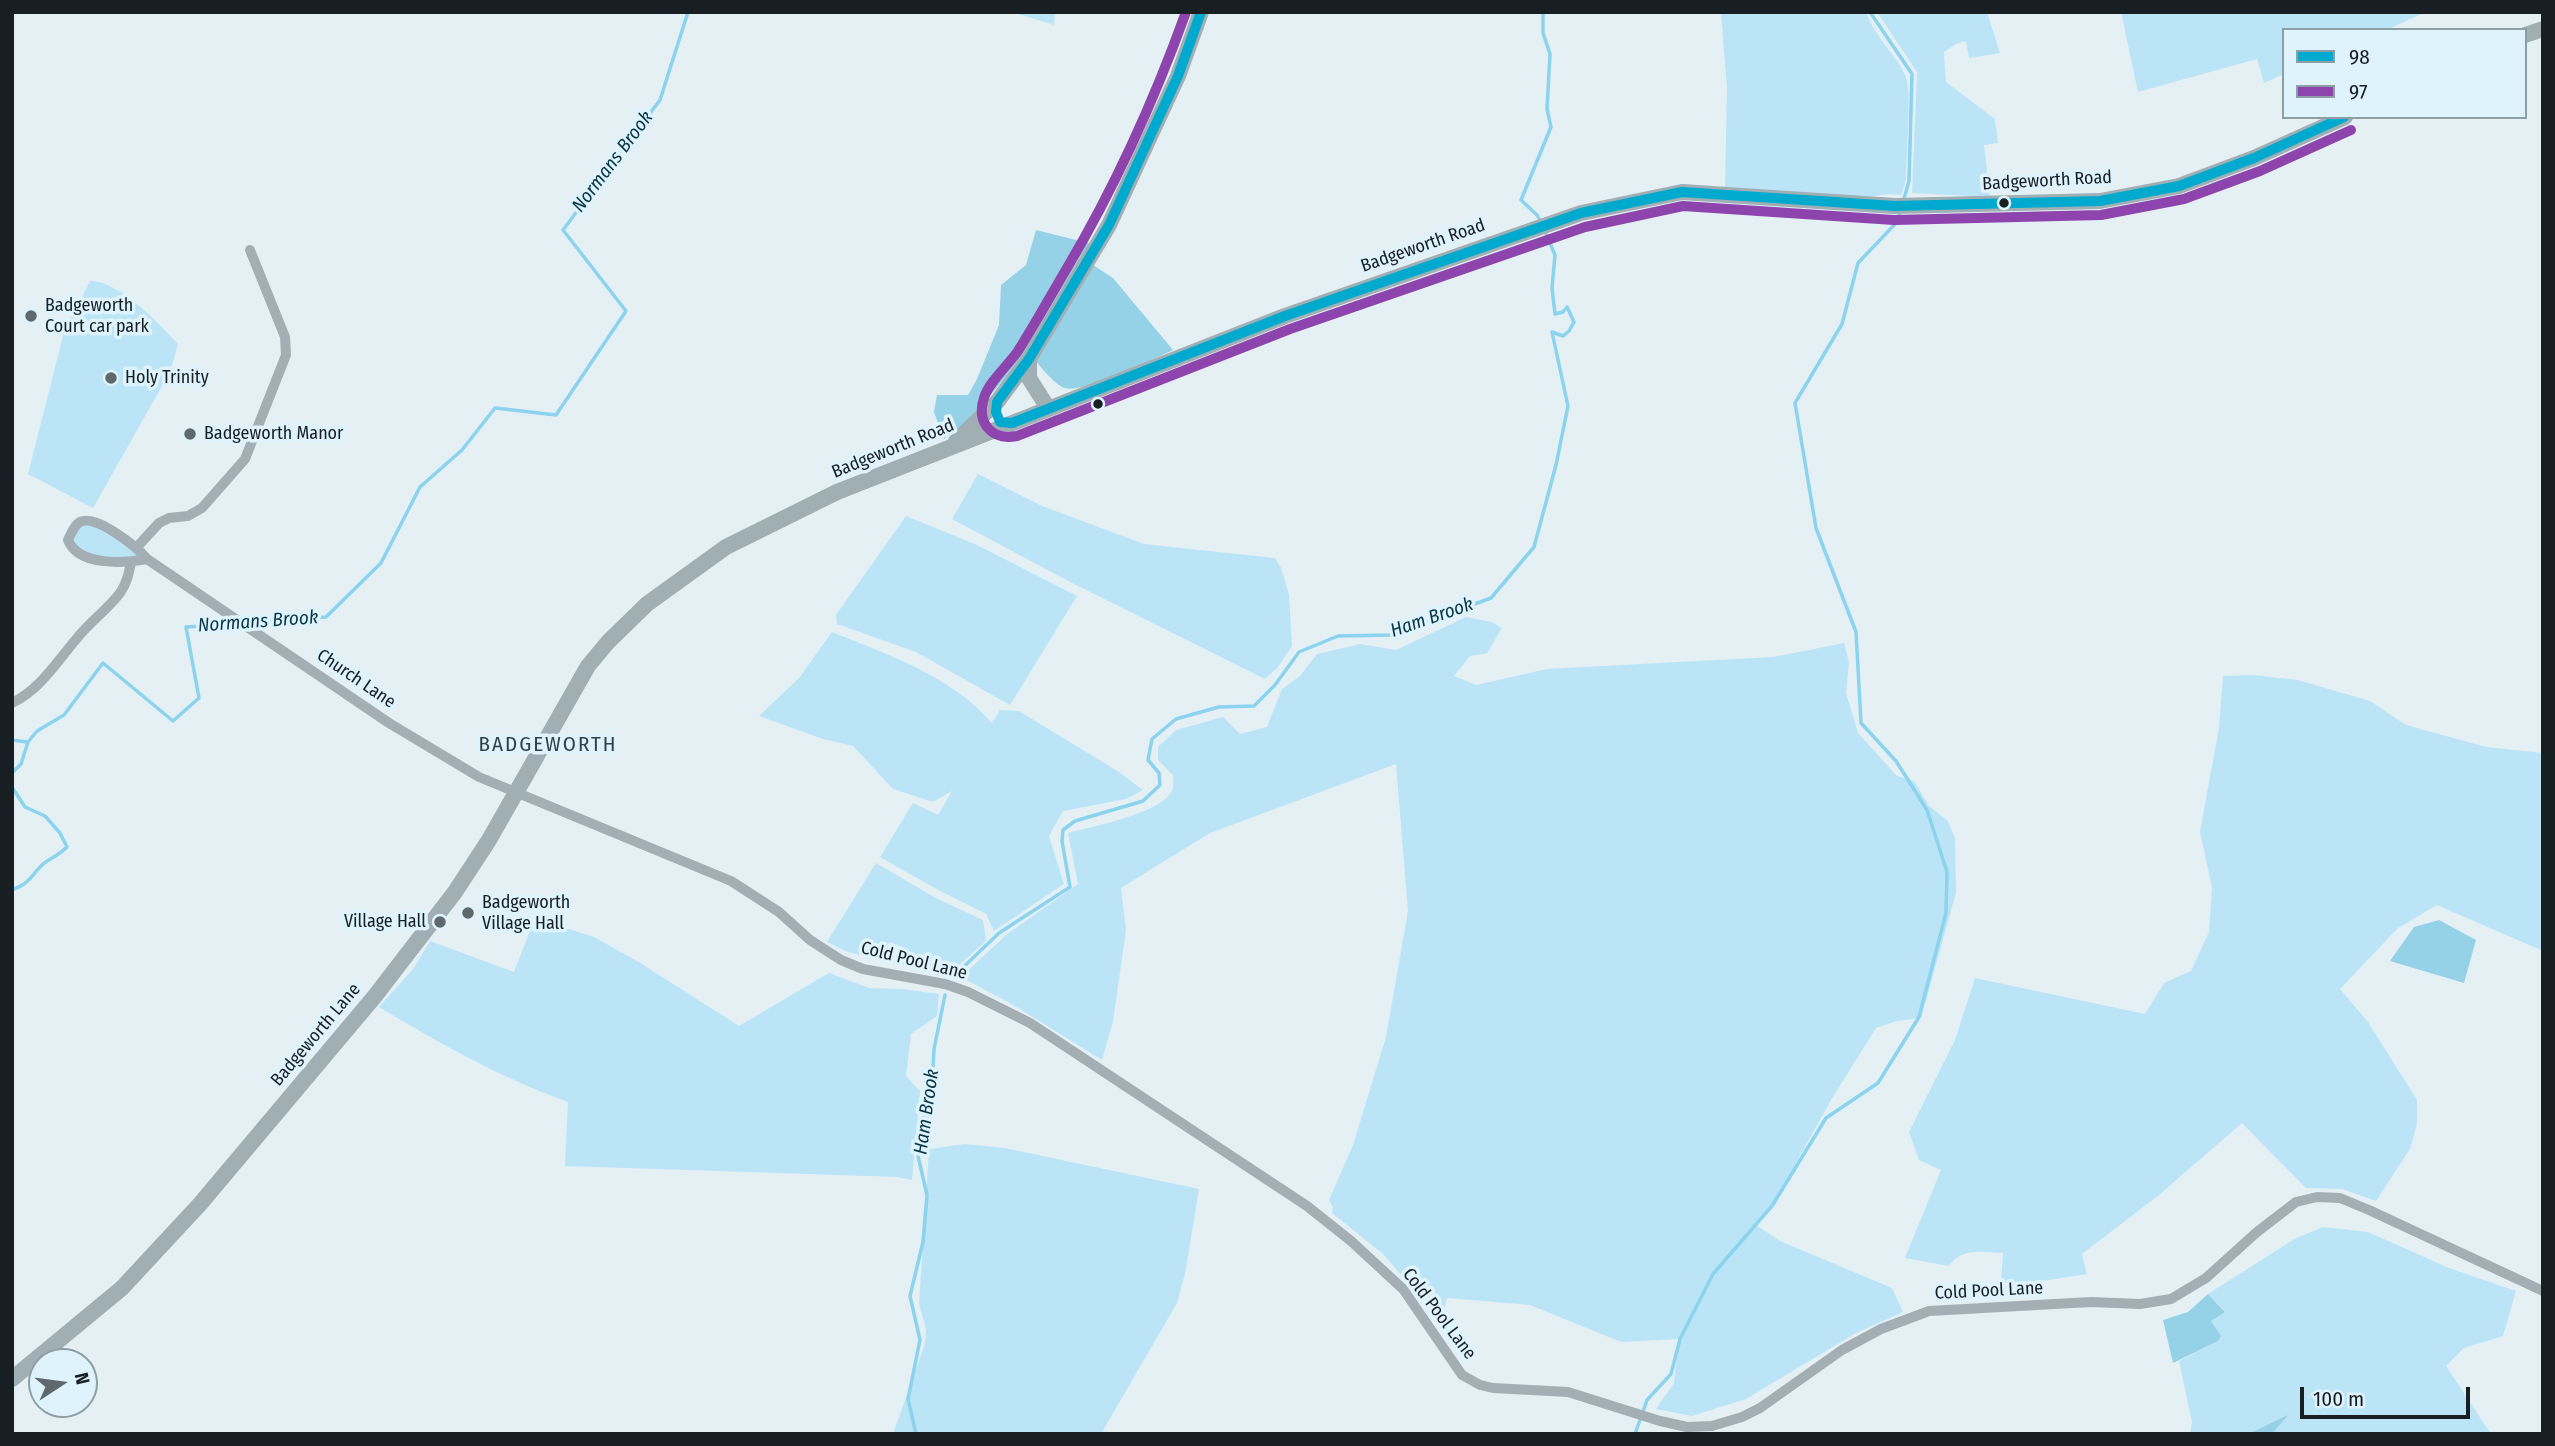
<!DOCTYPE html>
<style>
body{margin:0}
#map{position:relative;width:2555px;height:1446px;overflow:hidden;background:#e5f0f5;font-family:"Fira Sans Condensed",sans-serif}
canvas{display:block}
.frame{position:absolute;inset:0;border:14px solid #171f22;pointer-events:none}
.legend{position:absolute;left:2282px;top:28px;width:245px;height:91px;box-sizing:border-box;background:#def3fc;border:2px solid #8e9ea5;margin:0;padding:9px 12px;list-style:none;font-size:21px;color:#171f22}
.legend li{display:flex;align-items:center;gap:14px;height:35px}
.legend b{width:35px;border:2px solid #8e9ea5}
.north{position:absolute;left:28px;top:1348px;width:70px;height:70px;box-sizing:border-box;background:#def3fc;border:2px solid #8e9ea5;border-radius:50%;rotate:77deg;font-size:19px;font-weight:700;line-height:28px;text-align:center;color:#171f22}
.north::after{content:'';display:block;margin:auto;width:24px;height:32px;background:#5f686c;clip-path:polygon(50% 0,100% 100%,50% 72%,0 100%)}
.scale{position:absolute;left:2300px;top:1387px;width:170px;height:32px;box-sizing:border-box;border:4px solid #171f22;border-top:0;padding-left:9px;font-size:21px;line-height:24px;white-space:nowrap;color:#171f22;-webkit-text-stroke:5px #def3fc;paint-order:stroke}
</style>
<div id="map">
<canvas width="2555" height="1446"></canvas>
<div class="frame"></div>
<ul class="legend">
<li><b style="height:9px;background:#00a9ce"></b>98</li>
<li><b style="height:9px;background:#8e44ad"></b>97</li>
</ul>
<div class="north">N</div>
<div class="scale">100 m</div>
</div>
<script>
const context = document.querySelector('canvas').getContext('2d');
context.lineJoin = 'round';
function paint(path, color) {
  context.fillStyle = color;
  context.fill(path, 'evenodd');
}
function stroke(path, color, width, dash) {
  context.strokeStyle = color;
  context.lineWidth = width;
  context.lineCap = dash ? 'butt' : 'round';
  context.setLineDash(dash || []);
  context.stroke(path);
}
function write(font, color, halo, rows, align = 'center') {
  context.font = font + ' "Fira Sans Condensed",sans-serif';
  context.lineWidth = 7;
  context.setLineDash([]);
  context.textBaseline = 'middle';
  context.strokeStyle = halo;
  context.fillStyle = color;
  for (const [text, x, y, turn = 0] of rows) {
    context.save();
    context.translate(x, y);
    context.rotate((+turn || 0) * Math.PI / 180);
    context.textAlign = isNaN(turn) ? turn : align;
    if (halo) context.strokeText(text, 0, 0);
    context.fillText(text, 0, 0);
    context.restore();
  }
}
const green = new Path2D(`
 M1012 12H1055L1054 25Z
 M1721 12H1866C1874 36 1896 54 1906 77 1912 89 1906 162 1906 180L1901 195 1888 194 1869 197 1725 187 1727 87Z
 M1877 12H1987L2000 53 1969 58 1966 41 1958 43 1944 52 1946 82 1995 119 1998 143 1984 145 1990 197 1912 193 1917 72Z
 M2121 12H2426L2386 30H2284V74L2264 83 2257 59 2138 92Z
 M90 281C120 281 158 323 178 344L170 372 93 508 28 474 64 332Z
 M978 474 1042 506 1144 544 1275 558 1281 568 1289 595 1292 646 1278 667 1265 679 1070 582 952 519Z
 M906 516 977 545 1077 596 1010 705 916 652 837 624 836 615Z
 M95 521 147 559H91L70 546 77 523Z
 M1466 617 1492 622 1502 628 1487 653 1470 656 1454 676 1476 685 1547 669 1773 657 1844 643 1849 662 1846 693 1858 733 1897 776 1914 781 1929 806 1948 821 1955 838 1956 893 1921 1018 1897 1021 1876 1028 1831 1100 1772 1206 1756 1225 1780 1241 1892 1288 1903 1312 1856 1333 1746 1399 1692 1416 1656 1409 1674 1383 1679 1339 1621 1342 1530 1305 1447 1298 1441 1321 1383 1254 1332 1213 1333 1207 1329 1200 1353 1145 1386 1037 1408 911 1396 764 1210 833 1121 888 1126 930 1113 1021 1102 1060 1015 1006 961 977 1006 935 1078 884 1068 833C1091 827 1161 813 1171 792 1174 788 1173 780 1173 775L1158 760V747L1176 730 1223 717 1240 734 1267 727 1282 689 1300 676 1317 654 1360 644 1396 650Z
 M832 632C889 655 951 676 992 723L1000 710 1019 711 1119 772 1143 790 1126 799 1063 811 1049 836 1064 884 994 931 986 914 938 890 880 857 913 803 938 815 952 791 933 802 893 789 853 746 823 739 759 716 799 678Z
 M2253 675 2298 680 2370 701 2406 725 2486 747 2543 753V951L2437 905 2398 928 2340 989 2368 1022 2417 1100V1123L2410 1149 2376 1201 2342 1189 2306 1188 2242 1123 2159 1195 2082 1254 2087 1274 2049 1280 2001 1283 2003 1253C1983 1252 1961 1247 1949 1266L1905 1258 1941 1170 1919 1160 1909 1132 1955 1040 1975 978 2145 1014 2164 983 2191 971 2209 932 2212 887 2200 832 2219 728 2223 676Z
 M876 863 936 898 983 920 986 941 947 976 896 963 904 948 889 942 883 961 848 952 827 942Z
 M535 918 594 937 642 964 739 1026 829 973 869 988 902 989 939 994 937 1016 911 1034 906 1076 920 1091 912 1180 897 1177 565 1166 568 1102C501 1078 439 1043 379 1007L413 969 430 941 514 972Z
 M965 1144 1005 1148 1199 1189 1185 1274 1177 1303 1101 1434H893L925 1344 926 1329 919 1304 929 1149Z
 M2323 1227 2368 1232 2449 1268 2516 1291 2503 1336 2464 1348 2446 1366 2491 1434H2272L2286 1416 2248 1434H2190L2192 1422 2179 1361 2218 1341 2211 1321 2225 1311 2208 1294 2296 1238Z`);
const forest = new Path2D(`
 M1036 230 1092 244 1084 259 1113 278 1173 350C1153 359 1079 397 1062 387 1049 379 1038 363 1028 352L965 424 944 439 934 412 937 395H968L977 379 999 325 1001 285 1026 265Z
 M2439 920 2476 940 2464 983 2390 961 2414 927Z
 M2208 1294 2225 1312 2211 1321 2221 1336 2218 1341 2173 1363 2163 1320 2188 1312Z
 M2288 1415 2272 1434H2248Z`);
const stream = new Path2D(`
 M1870 12 1912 74 1909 181 1903 202
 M1541 222 1537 215 1521 200 1551 127 1547 109 1550 54 1543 33V12
 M247 623 326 617 381 563 420 487 462 450 495 408 556 415 626 311 563 230 660 100 688 12
 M12 740 27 742
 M12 773 21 764 28 742 37 731 64 715 103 663 173 721 199 698 186 627 235 624
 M12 787 25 807 45 816 60 833 67 847C59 855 51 858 43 864 30 876 32 882 12 890
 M953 977 999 933 1070 887 1062 841 1063 830 1075 821 1143 801 1160 785 1159 773 1148 760 1152 739 1176 719 1219 707 1254 706 1275 685 1299 652 1338 636 1391 635 1491 598 1534 547 1556 465 1568 406 1552 332 1563 336 1569 331 1574 322 1567 307 1563 312 1555 314 1552 288 1555 255 1544 229
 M916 1434 908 1399 920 1340 910 1296 923 1242 927 1195 918 1156 926 1103 932 1086 934 1049 945 995
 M1635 1434 1647 1400 1671 1374 1680 1339 1713 1274 1772 1206 1826 1118 1878 1083 1919 1017 1946 913 1947 872 1927 810 1896 761 1861 723 1856 632 1816 528 1795 403 1842 324 1858 263 1897 222 1900 212`);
const street = new Path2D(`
 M137 547 159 523 169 518 188 516 202 508 245 459 286 355 285 337 250 250
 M147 559C125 563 79 567 68 540 71 534 74 525 80 522 96 514 137 547 147 559L389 723 479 777 731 881 779 912 810 940 841 960 863 969 945 984 968 992 1030 1023 1307 1206 1351 1241 1403 1289 1462 1375 1480 1385 1493 1388 1568 1392 1660 1421 1687 1427 1712 1426 1742 1417 1760 1408 1842 1350 1881 1329 1929 1311 2091 1302 2140 1304 2171 1299 2206 1278 2257 1232 2296 1202 2317 1197 2340 1198 2369 1210 2543 1291
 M12 703C41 689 58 660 78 637 91 621 108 609 120 593 127 583 129 573 131 562`);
const secondary = new Path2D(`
 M2525 35 2543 29
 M1029 359V378L1048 408
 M956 441 997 402 1029 359 1109 225 1178 76 1201 12
 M12 1379 122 1288 200 1204 375 996 455 892 489 840 588 666 608 642 647 604 726 547 837 492 1285 316 1581 213 1682 192 1895 206 2100 201 2179 186 2254 158 2345 117`);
const bus1 = new Path2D(`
 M1201 12 1178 76 1109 225 1029 359 997 402 996 412 1000 422 1012 423 1285 316 1581 213 1682 192 1895 206 2100 201 2179 186 2254 158 2344 117`);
const bus2 = new Path2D(`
 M1186 12C1154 101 1115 187 1067 268 1051 295 1035 324 1018 351 1009 364 988 383 984 398 976 423 992 441 1017 436L1290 329 1585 227 1683 206 1894 220 2101 215 2184 199 2260 171 2351 130`);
const markers = [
 [2004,203,6,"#171f22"],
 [31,316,7,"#5f686c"],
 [111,378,7,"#5f686c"],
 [1098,404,6,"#171f22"],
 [190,434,7,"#5f686c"],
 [468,913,7,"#5f686c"],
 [440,922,7,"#5f686c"]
];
const streetNames = [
 ["Badgeworth Road",2047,181,-3],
 ["Badgeworth Road",1423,246,-19],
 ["Badgeworth Road",893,449,-22],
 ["Church Lane",356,679,34],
 ["Cold Pool Lane",914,961,14],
 ["Badgeworth Lane",316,1035,-50],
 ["Cold Pool Lane",1989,1291,-3],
 ["Cold Pool Lane",1439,1314,53]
];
const poiNames = [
 ["Badgeworth",45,306],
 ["Court car park",45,327],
 ["Holy Trinity",125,378],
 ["Badgeworth Manor",204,434],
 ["Badgeworth",482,903],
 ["Village Hall",482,924],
 ["Village Hall",426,922,"right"]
];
const waterNames = [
 ["Normans Brook",613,162,-53],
 ["Ham Brook",1432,618,-19],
 ["Normans Brook",258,622,-4],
 ["Ham Brook",927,1112,-82]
];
const quarterNames = [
 ["BADGEWORTH",548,745]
];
paint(green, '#bbe5f7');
paint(forest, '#95d1e7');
stroke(stream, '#8bd3ee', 3.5);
stroke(street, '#a4afb5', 10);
stroke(secondary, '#a0afb4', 16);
stroke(bus1, '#00a9ce', 10);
stroke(bus2, '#8e44ad', 10);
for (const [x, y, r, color] of markers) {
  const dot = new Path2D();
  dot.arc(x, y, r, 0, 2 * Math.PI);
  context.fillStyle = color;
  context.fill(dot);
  stroke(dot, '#def3fc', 2.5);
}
write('18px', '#171f22', '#def3fc', streetNames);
write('18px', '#171f22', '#def3fc', poiNames, 'left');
write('italic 19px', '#063544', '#def3fc', waterNames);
context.letterSpacing = '2px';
write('21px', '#314249', '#def3fc', quarterNames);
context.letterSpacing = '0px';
</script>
